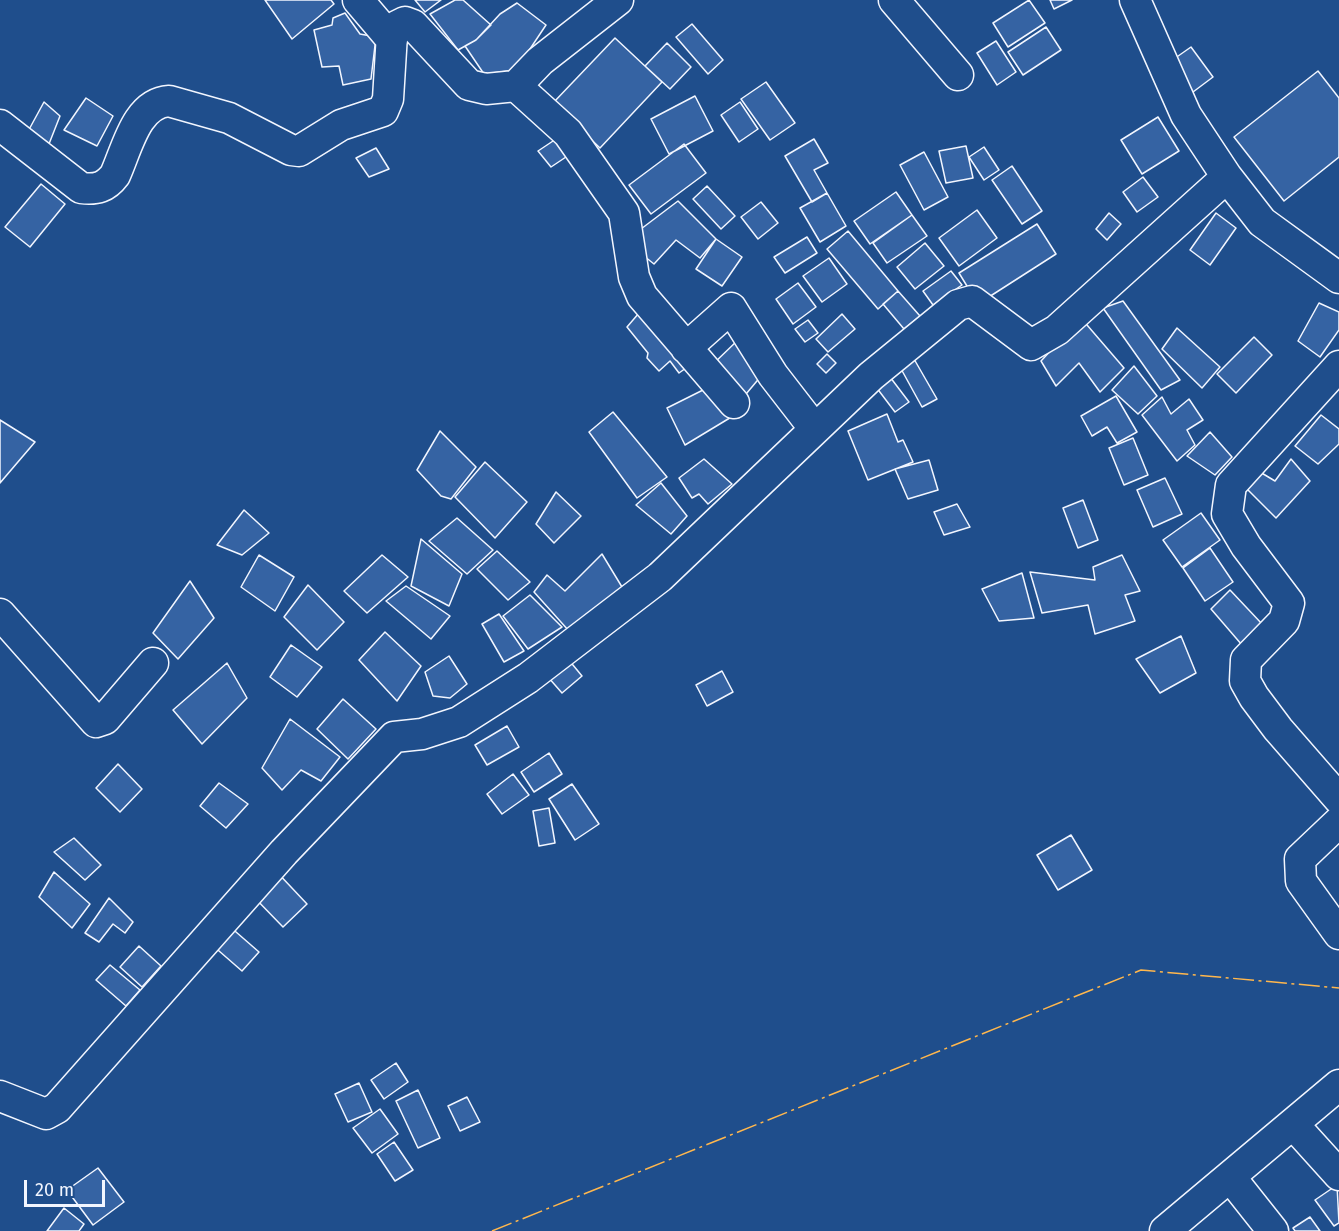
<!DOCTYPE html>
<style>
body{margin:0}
#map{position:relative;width:1339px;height:1231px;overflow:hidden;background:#1f4e8c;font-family:"Fira Sans",sans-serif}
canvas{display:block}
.scale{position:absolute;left:24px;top:1180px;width:81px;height:27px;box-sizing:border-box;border:3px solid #f2f6ff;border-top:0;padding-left:8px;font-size:18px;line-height:21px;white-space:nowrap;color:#f2f6ff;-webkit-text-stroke:4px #1f4e8c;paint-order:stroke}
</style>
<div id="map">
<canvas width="1339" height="1231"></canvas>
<div class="scale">20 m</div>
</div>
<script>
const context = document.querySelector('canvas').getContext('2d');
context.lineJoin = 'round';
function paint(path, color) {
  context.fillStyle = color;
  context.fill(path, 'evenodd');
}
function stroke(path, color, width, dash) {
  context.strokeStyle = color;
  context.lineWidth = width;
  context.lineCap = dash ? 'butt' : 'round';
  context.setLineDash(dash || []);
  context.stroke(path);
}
const building = new Path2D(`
 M265 0H331L334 4 292 39Z
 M415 0H441L425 12Z
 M455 0H463L491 25 476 40 458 50 430 14Z
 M1029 0 1045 23 1008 47 993 23Z
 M1050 0H1072L1054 9Z
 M517 3 546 25 516 70 484 74 465 46 476 40 500 14Z
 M345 13 360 34 376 37 371 79 343 85 339 66 322 67 314 30 332 25 333 18Z
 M692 24 723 60 708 74 676 37Z
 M1046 27 1061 50 1023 75 1008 52Z
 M615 38 662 82 600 148 553 103Z
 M996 41 1016 72 997 85 977 53Z
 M667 43 691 67 670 89 645 66Z
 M1191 47 1213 77 1193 92 1171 61Z
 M1318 71 1339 98V157L1284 201 1234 137Z
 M766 82 795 123 770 140 741 99Z
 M695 96 713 131 669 154 651 119Z
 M86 98 113 116 97 146 64 130Z
 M44 102 60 116 47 149 26 135Z
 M740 102 758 129 739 142 721 115Z
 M1158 117 1179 151 1142 174 1121 140Z
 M556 139 569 155 551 167 538 151Z
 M814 139 828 163 814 170 827 193 812 202 785 156Z
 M684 144 706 173 651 214 629 185Z
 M966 146 973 178 946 183 939 151Z
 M984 147 999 170 984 180 969 157Z
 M376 148 389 169 369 177 356 158Z
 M924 152 948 197 924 210 900 165Z
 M1012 166 1042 211 1022 224 992 180Z
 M1143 177 1158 197 1137 212 1123 192Z
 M41 184 65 204 30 247 5 227Z
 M707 186 735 216 721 229 693 199Z
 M896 192 912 215 870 244 854 221Z
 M827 193 846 226 820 242 800 208Z
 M678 201 716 239 700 258 676 240 654 264 644 256 633 235Z
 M761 202 778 223 758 239 741 217Z
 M977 210 997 238 959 266 939 238Z
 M1109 213 1121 224 1107 240 1096 229Z
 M1216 213 1236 228 1210 265 1190 250Z
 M912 215 927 236 887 263 873 243Z
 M1037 224 1056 254 978 304 959 273Z
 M848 231 898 291 878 309 827 249Z
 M807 237 817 253 785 273 774 257Z
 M716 239 742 257 722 286 696 269Z
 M925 243 944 266 915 289 897 267Z
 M829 258 847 284 822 302 803 276Z
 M951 271 962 285 933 305 923 291Z
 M798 283 816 307 793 324 776 299Z
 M898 291 920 316 904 329 883 304Z
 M1123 301 1180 380 1161 390 1103 308Z
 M1319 303 1339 312V330L1320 357 1298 341Z
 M645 306 693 363 679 373 670 361 659 371 647 358 648 353 627 327Z
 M842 314 855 329 828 352 816 339Z
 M1081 318 1124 368 1100 392 1079 363 1056 386 1041 361Z
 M808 320 818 333 805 342 795 329Z
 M1177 328 1220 367 1202 388 1162 349Z
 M1254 337 1272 355 1236 393 1217 374Z
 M739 339 767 369 741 400 711 366Z
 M827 354 836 363 826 373 817 364Z
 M914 359 937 399 922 407 900 367Z
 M1134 366 1157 396 1138 414 1112 390Z
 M887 373 909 402 895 412 873 383Z
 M713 385 738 413 685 445 667 408Z
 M1116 396 1137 432 1117 443 1107 427 1092 436 1081 416Z
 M1162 397 1171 414 1189 399 1203 420 1187 430 1195 445 1177 461 1142 415Z
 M613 412 667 477 637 498 589 432Z
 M887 414 898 442 903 440 913 462 868 480 848 431Z
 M1321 415 1339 429V444L1318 464 1295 446Z
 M0 420 35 442 0 483Z
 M440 431 476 467 451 499 441 496 417 470Z
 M1210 432 1232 457 1215 475 1187 456Z
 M1133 438 1148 475 1124 485 1109 448Z
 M704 459 732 484 708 504 699 494 692 498 679 478Z
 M1291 459 1310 481 1276 518 1244 486 1260 472 1275 481Z
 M929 460 938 490 908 499 895 469Z
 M485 462 527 502 495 538 455 497Z
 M1165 478 1182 514 1153 527 1137 490Z
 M661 483 687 516 671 534 636 505Z
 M556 492 581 516 554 543 536 524Z
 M1083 500 1098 540 1078 548 1063 508Z
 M957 504 970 527 944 535 934 512Z
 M244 510 269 533 242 555 217 545Z
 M1201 513 1220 540 1182 567 1163 540Z
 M457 518 493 550 467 574 429 541Z
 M421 539 462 574 449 606 411 586Z
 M1210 548 1233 582 1205 601 1183 568Z
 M497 551 530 582 508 600 477 569Z
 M602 554 622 587 569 631 534 592 547 575 565 591Z
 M259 555 294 577 275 611 241 587Z
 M382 555 408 577 367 613 344 591Z
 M1122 555 1140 591 1125 595 1135 621 1095 634 1088 605 1042 613 1030 572 1095 580 1093 567Z
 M1022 573 1034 618 999 621 982 589Z
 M190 581 214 618 178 659 153 633Z
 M308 585 344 622 317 650 284 617Z
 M406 586 450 616 431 639 386 601Z
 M1230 590 1263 625 1242 645 1211 609Z
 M530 595 562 627 528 649 503 616Z
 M499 614 524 651 504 662 482 624Z
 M385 632 421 666 397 701 359 660Z
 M1181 636 1196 673 1160 693 1136 659Z
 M291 645 322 667 297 697 270 677Z
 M449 656 467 684 450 698 433 696 425 672Z
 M568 659 582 676 562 693 548 677Z
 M227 663 247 698 202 744 173 710Z
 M722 671 733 692 707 706 696 685Z
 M343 699 376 729 348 759 317 729Z
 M290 719 340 757 321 781 301 770 282 790 262 768Z
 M507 726 519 747 487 765 475 745Z
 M549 753 562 774 534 792 521 772Z
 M118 764 142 789 120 812 96 788Z
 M513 774 529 795 502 814 487 794Z
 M219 783 248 804 226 828 200 806Z
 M572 784 599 824 575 840 549 799Z
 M549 808 555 843 539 846 533 811Z
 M1071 835 1092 870 1058 890 1037 855Z
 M74 838 101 865 85 880 54 852Z
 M275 870 307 904 283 927 251 894Z
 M54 872 90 904 72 928 39 897Z
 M109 898 133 922 125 933 113 924 99 942 85 933Z
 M228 925 259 952 242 971 211 944Z
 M139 946 161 966 142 987 120 967Z
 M110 965 140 990 126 1006 96 980Z
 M396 1063 408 1082 384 1099 371 1080Z
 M359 1083 372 1112 348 1122 335 1094Z
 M418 1090 440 1138 418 1148 396 1101Z
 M467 1097 480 1122 460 1131 448 1106Z
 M380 1109 398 1134 372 1153 353 1128Z
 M394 1142 413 1170 395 1181 377 1154Z
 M98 1168 124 1202 93 1225 67 1190Z
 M1337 1185 1339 1223 1334 1226 1315 1200Z
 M64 1208 84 1224 79 1231H47Z
 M1310 1217 1320 1231H1295L1293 1228Z`);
const minor = new Path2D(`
 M358 0 392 40
 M894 0 958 75
 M1135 0 1186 115 1227 177 1262 222 1339 278
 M516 86 540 61 618 0
 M0 125 81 188C97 190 106 187 115 175 127 149 136 103 169 101L229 118 291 150 299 151 341 125 383 111 388 99 392 34 397 26 405 22 413 25 469 85 486 89 516 86 568 133 624 213 634 277 642 296 734 403
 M686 348 731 308 773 375 814 428
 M1339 366 1231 485 1227 514 1246 546 1289 603 1284 621 1246 660 1245 681 1254 697 1278 729 1339 799
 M0 614 96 722 105 719 153 663
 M1339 822 1300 859 1301 881 1339 934
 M0 1096 46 1114 57 1108 284 852 394 737 422 734 459 722 528 678 660 577 871 376 958 305 972 301 1031 345 1057 330 1227 177
 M1293 1124 1339 1175
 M1231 1178 1273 1231
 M1165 1231 1339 1085`);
const power = new Path2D(`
 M492 1231 1141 970 1339 988`);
paint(building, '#3563a3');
stroke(building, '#f2f6ff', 1.5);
stroke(minor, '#f2f6ff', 33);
stroke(minor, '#1f4e8c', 30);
stroke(power, '#ffb74d', 1.5, [21, 4.5, 3, 4.5]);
</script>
